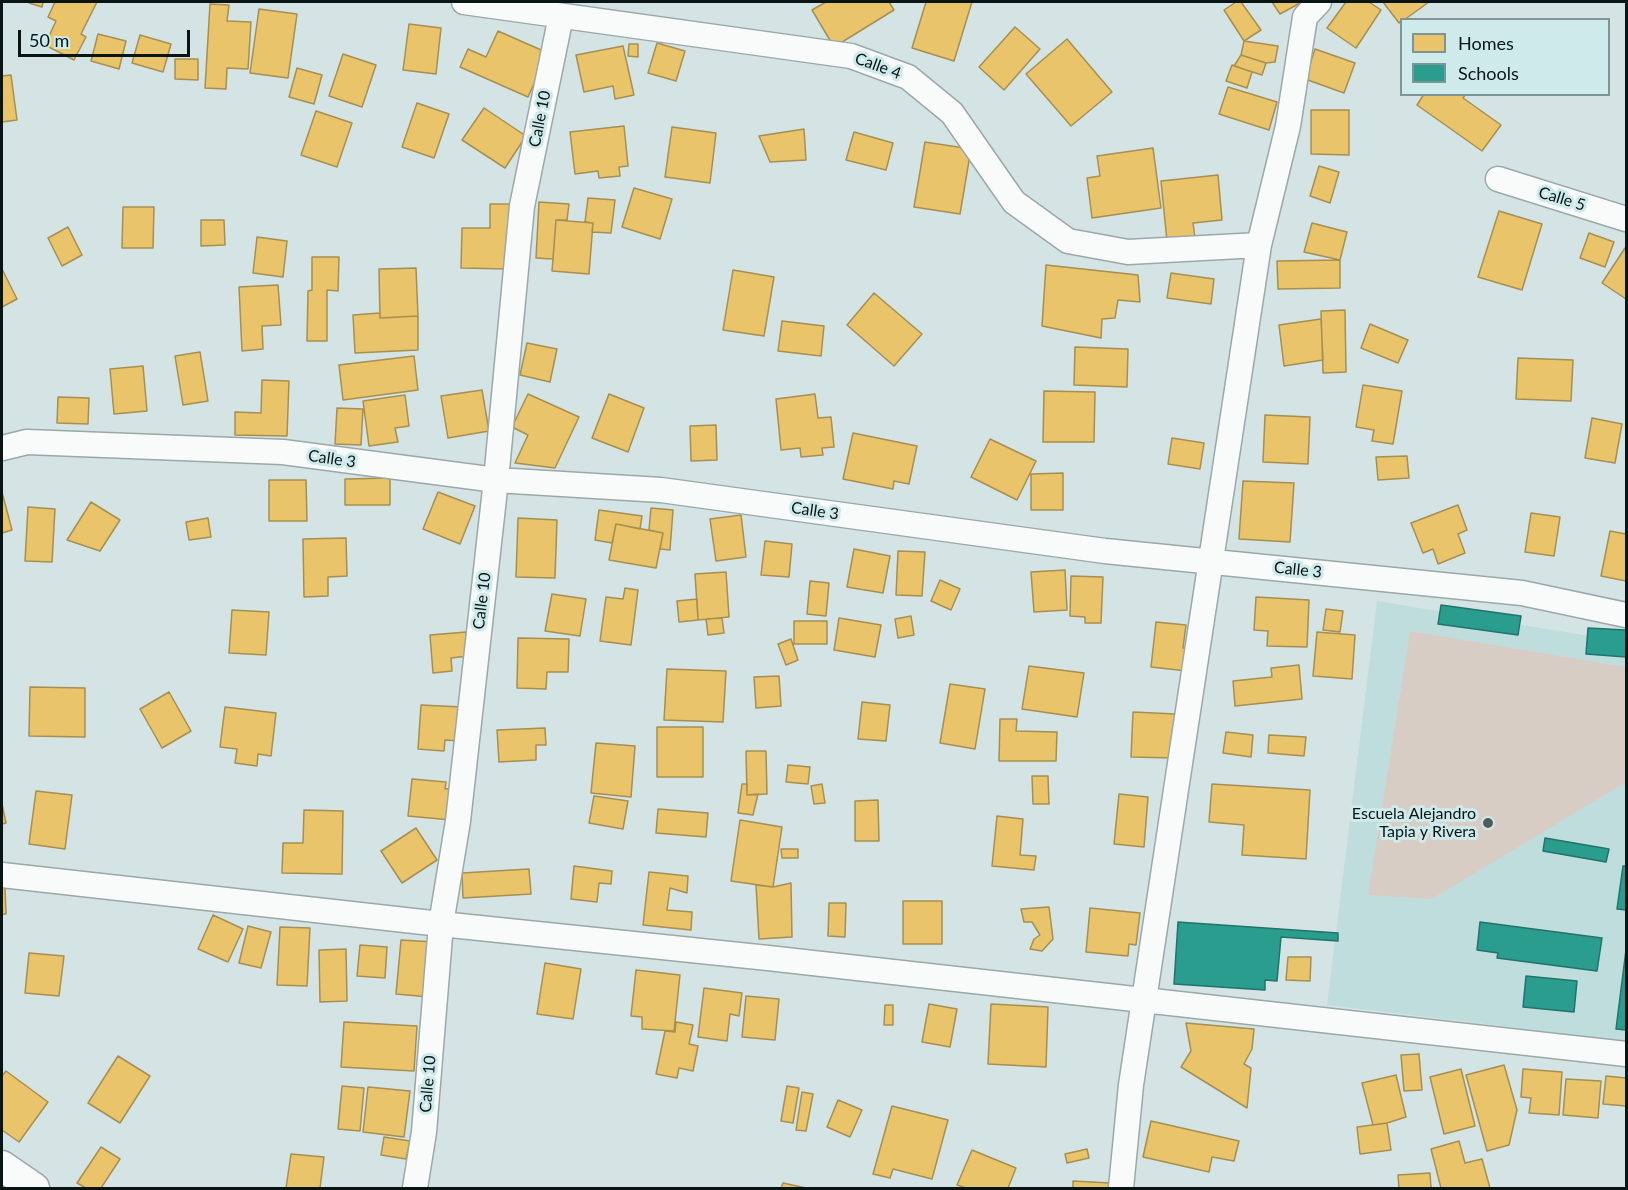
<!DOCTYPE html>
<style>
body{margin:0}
#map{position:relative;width:1628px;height:1190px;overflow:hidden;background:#d4e4e5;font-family:Lato,sans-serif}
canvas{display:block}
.frame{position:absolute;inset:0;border:3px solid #091414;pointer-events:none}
.legend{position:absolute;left:1400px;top:18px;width:210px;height:78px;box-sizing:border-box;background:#ceeaeb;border:2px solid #7f9495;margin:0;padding:8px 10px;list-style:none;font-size:18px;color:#091414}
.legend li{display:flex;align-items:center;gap:12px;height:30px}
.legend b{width:30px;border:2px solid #7f9495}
.scale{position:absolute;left:18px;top:30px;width:172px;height:27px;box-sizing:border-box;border:3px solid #091414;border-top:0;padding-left:8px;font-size:18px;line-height:21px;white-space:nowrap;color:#091414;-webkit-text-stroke:4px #ceeaeb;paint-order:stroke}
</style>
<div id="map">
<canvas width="1628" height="1190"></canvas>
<div class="frame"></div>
<ul class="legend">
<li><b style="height:16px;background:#e9c46a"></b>Homes</li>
<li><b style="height:16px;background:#2a9d8f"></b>Schools</li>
</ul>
<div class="scale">50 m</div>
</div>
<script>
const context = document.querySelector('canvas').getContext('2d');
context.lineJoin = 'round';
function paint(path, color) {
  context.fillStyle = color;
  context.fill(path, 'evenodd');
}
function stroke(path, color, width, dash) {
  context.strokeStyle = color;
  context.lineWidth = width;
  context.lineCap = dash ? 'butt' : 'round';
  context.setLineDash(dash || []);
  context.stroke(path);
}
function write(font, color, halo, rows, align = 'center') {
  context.font = font + ' Lato,sans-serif';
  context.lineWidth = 6;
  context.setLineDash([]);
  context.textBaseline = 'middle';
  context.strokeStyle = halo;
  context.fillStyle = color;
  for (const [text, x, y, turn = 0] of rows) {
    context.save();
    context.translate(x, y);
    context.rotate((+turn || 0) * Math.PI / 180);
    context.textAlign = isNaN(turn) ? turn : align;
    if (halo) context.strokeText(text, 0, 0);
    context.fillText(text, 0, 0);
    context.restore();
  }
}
const built = new Path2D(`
 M1377 601 1626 642V1041L1327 1005Z`);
const green = new Path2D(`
 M1410 631 1626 667V782L1432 899 1368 895Z`);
const homes = new Path2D(`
 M30 2H43L42 7 29 3Z
 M55 2H97L81 34 86 37 74 60 45 45 56 21 48 17Z
 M826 2H889L894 10 834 47 812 10Z
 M926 2H972L954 61 912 48Z
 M1236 2H1241L1261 30 1244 41 1224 10Z
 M1272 2H1302L1280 14Z
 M1346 2H1369L1381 10 1356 48 1327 28Z
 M1383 2H1429L1404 20H1402L1399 23Z
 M210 4 229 5 227 21 251 22 248 69 227 68 226 89 205 88Z
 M259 9 297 14 288 78 250 73Z
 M409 24 441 28 436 74 403 70Z
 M1015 27 1040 49 1004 90 979 67Z
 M498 31 548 53 528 97 460 67 468 49 486 57Z
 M98 34 126 41 119 69 91 61Z
 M140 35 171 44 163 72 132 63Z
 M1067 39 1112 92 1071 126 1026 74Z
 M1244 41 1278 46 1275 62 1266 63 1241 55Z
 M657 43 685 51 676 81 648 73Z
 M629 44H638V57L628 56Z
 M623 46 634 95 615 99 613 86 584 92 576 55Z
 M1315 49 1355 63 1344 93 1305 79Z
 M343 54 376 65 362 107 329 96Z
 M1241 55 1266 63 1262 75 1234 66Z
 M175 59H198V80L175 79Z
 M1232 65 1252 72 1247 88 1226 81Z
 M297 68 322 75 314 104 289 97Z
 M11 75 17 120 2 122V76Z
 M1228 87 1277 102 1269 130 1219 114Z
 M1424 94H1466L1463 98 1501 125 1482 151 1417 105Z
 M417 103 449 114 434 158 402 147Z
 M484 108 526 136 505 168 462 140Z
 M1311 110H1349V155L1311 154Z
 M316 111 352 123 337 167 301 155Z
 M624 126 628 166 619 167 620 176 599 178 598 171 575 174 570 132Z
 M672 127 716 133 710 183 665 177Z
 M804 129 806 160 770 162 759 136Z
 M854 132 893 143 886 170 846 160Z
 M925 142 971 149 960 214 914 207Z
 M1153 148 1161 208 1092 218 1087 178 1100 176 1097 156Z
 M1319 166 1339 172 1330 203 1310 196Z
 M1218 175 1222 220 1193 223 1195 238 1167 241 1161 181Z
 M634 188 672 199 660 239 622 227Z
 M588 198 615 200 611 233 592 232 593 223 585 222Z
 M539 202 569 204 567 220H556L553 259 536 258Z
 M490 204H510L508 269 461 268 462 228H490Z
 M123 207H154L153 248H122Z
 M1499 211 1542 224 1522 290 1478 277Z
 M201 220H224L225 245 201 246Z
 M556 220 593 223 589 274 552 271Z
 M1312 223 1347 232 1340 260 1304 252Z
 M68 227 82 255 62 266 48 238Z
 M1589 233 1614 242 1605 267 1580 258Z
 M257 237 287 241 283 277 253 273Z
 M1625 248 1626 249V299L1602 283Z
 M312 257H339L338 291 327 290V341H307L308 291 312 290Z
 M1340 260V288L1278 289 1277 261Z
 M1046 265 1138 275 1140 302 1118 300 1115 318 1102 319 1101 338 1042 326Z
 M416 268 418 316 380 318 379 269Z
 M2 269 17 299 2 307Z
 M733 270 774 277 764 336 723 330Z
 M1171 273 1214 279 1211 304 1167 298Z
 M278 285 281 325 262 326 263 349 242 351 239 287Z
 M874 293 922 334 894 366 847 325Z
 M1345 310 1346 372 1323 373 1321 311Z
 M380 313V318L418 316V350L355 353 353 315Z
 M1321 319 1323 360 1284 366 1279 325Z
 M782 321 824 326 821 356 778 351Z
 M1370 324 1408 340 1398 363 1361 348Z
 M527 343 557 349 550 382 520 375Z
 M1075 347 1128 349 1127 387 1074 385Z
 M200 352 208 401 183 405 175 356Z
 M414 356 418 390 343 400 339 365Z
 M1518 358 1573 360 1571 401 1516 399Z
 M143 366 147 411 114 414 110 369Z
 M262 380 289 381 287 436 235 435V412L261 413Z
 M1363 385 1402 391 1393 444 1372 441 1374 430 1356 427Z
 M482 390 489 431 448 438 441 396Z
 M1044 391 1095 392 1094 442H1043Z
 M528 394 579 417 555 468 515 463 528 435 512 427Z
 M609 394 644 408 628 452 592 438Z
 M815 394 818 418 831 417 834 447 822 448 823 455 801 457 800 448 781 450 776 399Z
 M405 395 409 426 395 428 398 442 369 446 363 401Z
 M58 397 89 398 88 424 57 423Z
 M337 408 363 409 361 445 335 444Z
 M1265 415 1310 417 1308 464 1263 462Z
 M1592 418 1622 424 1615 463 1585 458Z
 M716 425 717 460 691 461 690 426Z
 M853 433 917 446 909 484 894 481 893 489 843 479Z
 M1172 438 1204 443 1200 469 1168 464Z
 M990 439 1036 461 1017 500 971 477Z
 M1407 456 1409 478 1378 480 1376 457Z
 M1063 473V510H1031V474Z
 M390 478V505H345V479Z
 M269 480H306L307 521H269Z
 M1243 481 1294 483 1290 542 1239 539Z
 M2 492 12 530 2 533Z
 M438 492 475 506 460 544 423 529Z
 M91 502 120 520 100 551 67 540Z
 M1458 505 1467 530 1458 534 1465 553 1438 564 1433 549 1423 553 1411 523Z
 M28 507 55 509 52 562 25 561Z
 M651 508 673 510 670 550 660 549 663 533 649 530Z
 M599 510 642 516 640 529 616 524 612 543 595 540Z
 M1531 513 1560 517 1554 556 1525 552Z
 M741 515 746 557 716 561 710 519Z
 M208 518 211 537 189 540 186 522Z
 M518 518 557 520 555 578 516 577Z
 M616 524 663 533 656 568 609 560Z
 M1610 531 1626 534V581L1601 576Z
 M346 538 347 576 328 577V596L304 597 303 539Z
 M765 541 792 544 789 577 761 575Z
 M854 549 890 556 883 593 847 587Z
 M898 551 925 552 922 596 896 595Z
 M1065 570 1067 610 1034 612 1031 572Z
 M726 572 729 617 698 620 695 574Z
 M1071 576 1103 577 1101 623H1085V617L1070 616Z
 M940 580 960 589 951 610 931 601Z
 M810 581 829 583 826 616 807 614Z
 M625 588 638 590 631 645 600 641 606 597 623 599Z
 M552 594 586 599 580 636 545 631Z
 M1256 597 1309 600 1307 647 1267 646 1268 631 1254 630Z
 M697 599 698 620 679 622 677 601Z
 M1326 609 1343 611 1340 632 1323 630Z
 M232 610 269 612 266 655 229 653Z
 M911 616 914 635 898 638 895 619Z
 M722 618 724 633 708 635 706 619Z
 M839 618 881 625 875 657 834 650Z
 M794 621H827V644H794Z
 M1156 622 1186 625 1183 648 1190 649 1187 671 1151 667Z
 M466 632 468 656 451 658 452 671 433 673 430 635Z
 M1317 632 1355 635 1352 679 1313 676Z
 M518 638 569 639 568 672H547L546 689 517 688Z
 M791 639 798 660 786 665 778 644Z
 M1299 665 1302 699 1235 706 1233 681 1272 677 1271 668Z
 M1029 666 1084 673 1077 717 1022 709Z
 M667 669 726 671 723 722 664 720Z
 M779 676 781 706 756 708 754 677Z
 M950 684 985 689 975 749 940 743Z
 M30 687 85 688V737L29 736Z
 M169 692 191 731 162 748 140 709Z
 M862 702 890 705 886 741 858 739Z
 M421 705 462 707 460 741 445 740 444 751 418 749Z
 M225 707 276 713 271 756 258 754 257 766 235 763 237 749 220 747Z
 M1133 712 1176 714 1174 758 1131 757Z
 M1000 719H1017L1016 731 1057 732 1056 761H999Z
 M657 727H703V777H657Z
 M545 728 546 745H536V760L499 762 497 730Z
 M1226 732 1253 735 1251 757 1223 753Z
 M1269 735 1306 737 1304 756 1268 753Z
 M596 743 635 746 631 797 591 793Z
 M746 751H766L767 794 747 795Z
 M788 765 810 767 808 784 786 782Z
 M1032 776H1048L1049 804H1033Z
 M412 779 446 782 445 789 455 788 451 820 408 816Z
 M742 784H747V795L758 794 753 815 738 813Z
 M822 784 825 803 814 804 811 786Z
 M1212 784 1310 790 1306 859 1242 855 1244 825 1209 822Z
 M36 791 72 795 65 849 29 844Z
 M1119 794 1148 797 1144 847 1114 844Z
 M594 796 628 801 623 829 589 823Z
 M878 800 879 841H855V801Z
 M2 804 6 823 2 824Z
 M658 809 708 813 706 837 656 833Z
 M304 810 343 811 342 874 282 873 283 843H303Z
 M997 816 1023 819 1020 855 1036 856 1034 870 992 866Z
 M740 820 782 827 773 887 731 881Z
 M416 828 437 860 402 883 381 851Z
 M781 849H798V858H782Z
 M574 866 612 871 611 884 599 883 597 902 571 899Z
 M529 869 531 894 463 898 462 873Z
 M649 872 688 876 687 893 670 888 667 910 692 912 691 930 643 925Z
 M791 883 792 937 759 939 756 885 773 887Z
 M2 887H5L6 914H2Z
 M903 901H942V944H903Z
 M829 903H846L845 937 828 936Z
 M1049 907 1053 939 1042 951 1030 949 1034 939 1040 935 1032 922H1024L1021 909Z
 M1090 908 1140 913 1136 945 1129 944 1128 956 1086 952Z
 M213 915 243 929 228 962 198 949Z
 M248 926 271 932 261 968 239 963Z
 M280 927 310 928 307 986 277 985Z
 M401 940 434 942 429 997 396 994Z
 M360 945 387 947 385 978 357 976Z
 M346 949 347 1001 320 1002 319 950Z
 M29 953 64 956 59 996 25 993Z
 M1288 957H1311L1310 981 1286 980Z
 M545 963 581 969 573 1019 537 1014Z
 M636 970 680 975 674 1031 642 1029V1017L631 1016Z
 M704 988 742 993 739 1016 730 1014 727 1041 698 1037Z
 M746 996 779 999 775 1040 742 1037Z
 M929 1004 957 1009 950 1047 922 1042Z
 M991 1004 1048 1007 1046 1067 988 1064Z
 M885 1005H893V1025H884Z
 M344 1022 417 1026 414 1071 341 1067Z
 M676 1022 693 1025 689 1044 698 1046 693 1071 679 1068 677 1078 656 1074 665 1031 675 1032Z
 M1186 1023 1254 1029 1252 1049 1244 1064 1251 1068 1247 1108 1181 1067 1191 1051Z
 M1419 1054 1422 1090 1404 1091 1401 1055Z
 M118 1056 150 1076 120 1123 88 1103Z
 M1504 1065 1517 1110 1509 1145 1487 1151 1466 1075Z
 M1461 1069 1475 1126 1444 1134 1430 1077Z
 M1523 1069 1562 1072 1559 1115 1529 1113 1531 1098 1521 1097Z
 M6 1071 48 1102 19 1142 2 1130V1076Z
 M1396 1075 1406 1117 1387 1123 1373 1125 1362 1083Z
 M1606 1076 1626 1078V1106L1603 1104Z
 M1566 1079 1601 1081 1598 1118 1563 1115Z
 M342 1086 364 1088 360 1131 338 1129Z
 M787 1086 799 1088 793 1123 781 1121Z
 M368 1087 410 1091 404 1137 363 1132Z
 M802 1092 813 1094 806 1131 796 1130Z
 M838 1100 862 1110 850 1137 827 1127Z
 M892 1106 948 1120 932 1179 893 1169 890 1178 873 1174Z
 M1151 1121 1239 1141 1234 1161 1212 1157 1209 1172 1143 1157Z
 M1387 1123 1391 1150 1360 1154 1357 1127Z
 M384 1137 410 1141 406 1159 381 1155Z
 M1459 1141 1465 1163 1482 1159 1490 1188H1441L1431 1149Z
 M101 1147 120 1159 101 1188H86L77 1183Z
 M1087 1149 1089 1158 1067 1163 1065 1154Z
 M972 1150 1016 1168 1008 1188H966L957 1185Z
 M291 1154 324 1157 320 1188H286Z
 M1430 1173 1431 1188H1399L1398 1175Z
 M1073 1181 1110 1183V1188H1073Z
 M783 1183 806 1188H781Z`);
const schools = new Path2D(`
 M1441 605 1521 616 1518 635 1438 624Z
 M1588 628 1626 630V657L1586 654Z
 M1545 838 1609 849 1606 862 1543 851Z
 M1623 866H1626V910L1617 909Z
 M1178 922 1338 933V941L1281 937 1277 981 1265 980V990L1174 984Z
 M1480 922 1602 938 1597 971 1497 958 1498 953 1477 950Z
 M1626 950V1030L1616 1029Z
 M1526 976 1577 981 1574 1012 1523 1007Z`);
const minor = new Path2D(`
 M464 2 851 56 908 77 952 113 1014 202 1068 241 1128 252 1259 245
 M1498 179 1626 219
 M2 448 27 442 283 452 496 480 661 490 1105 551 1522 593 1626 615
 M2 875 441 924 768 958 1626 1054
 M415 1188 424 1132 441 924 458 821 496 480 522 206 561 16
 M1121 1188 1131 1085 1259 245 1288 126 1305 17 1319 2`);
const tertiary = new Path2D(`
 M2 1166 34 1188`);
const markers = [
 [1488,823,6,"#505d5d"]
];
const streetNames = [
 ["Calle 4",878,66,20],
 ["Calle 10",540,119,-79],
 ["Calle 5",1562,199,17],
 ["Calle 3",332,459,8],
 ["Calle 3",815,511,8],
 ["Calle 3",1298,570,6],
 ["Calle 10",482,601,-83],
 ["Calle 10",428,1084,-85]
];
const poiNames = [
 ["Escuela Alejandro",1476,814],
 ["Tapia y Rivera",1476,832]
];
paint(built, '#c0ddde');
paint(green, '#d8cdc5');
paint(homes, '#e9c46a');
stroke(homes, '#a68f50', 1.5);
paint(schools, '#2a9d8f');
stroke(schools, '#20746a', 1.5);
stroke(minor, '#9ba8a8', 27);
stroke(tertiary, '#9ba8a8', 33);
stroke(minor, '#f9fbfb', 24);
stroke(tertiary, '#f9fbfb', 30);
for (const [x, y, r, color] of markers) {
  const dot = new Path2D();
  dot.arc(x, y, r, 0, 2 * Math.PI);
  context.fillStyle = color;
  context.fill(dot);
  stroke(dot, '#ceeaeb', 2);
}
write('16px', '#091414', '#ceeaeb', streetNames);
write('16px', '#091414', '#ceeaeb', poiNames, 'right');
</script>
